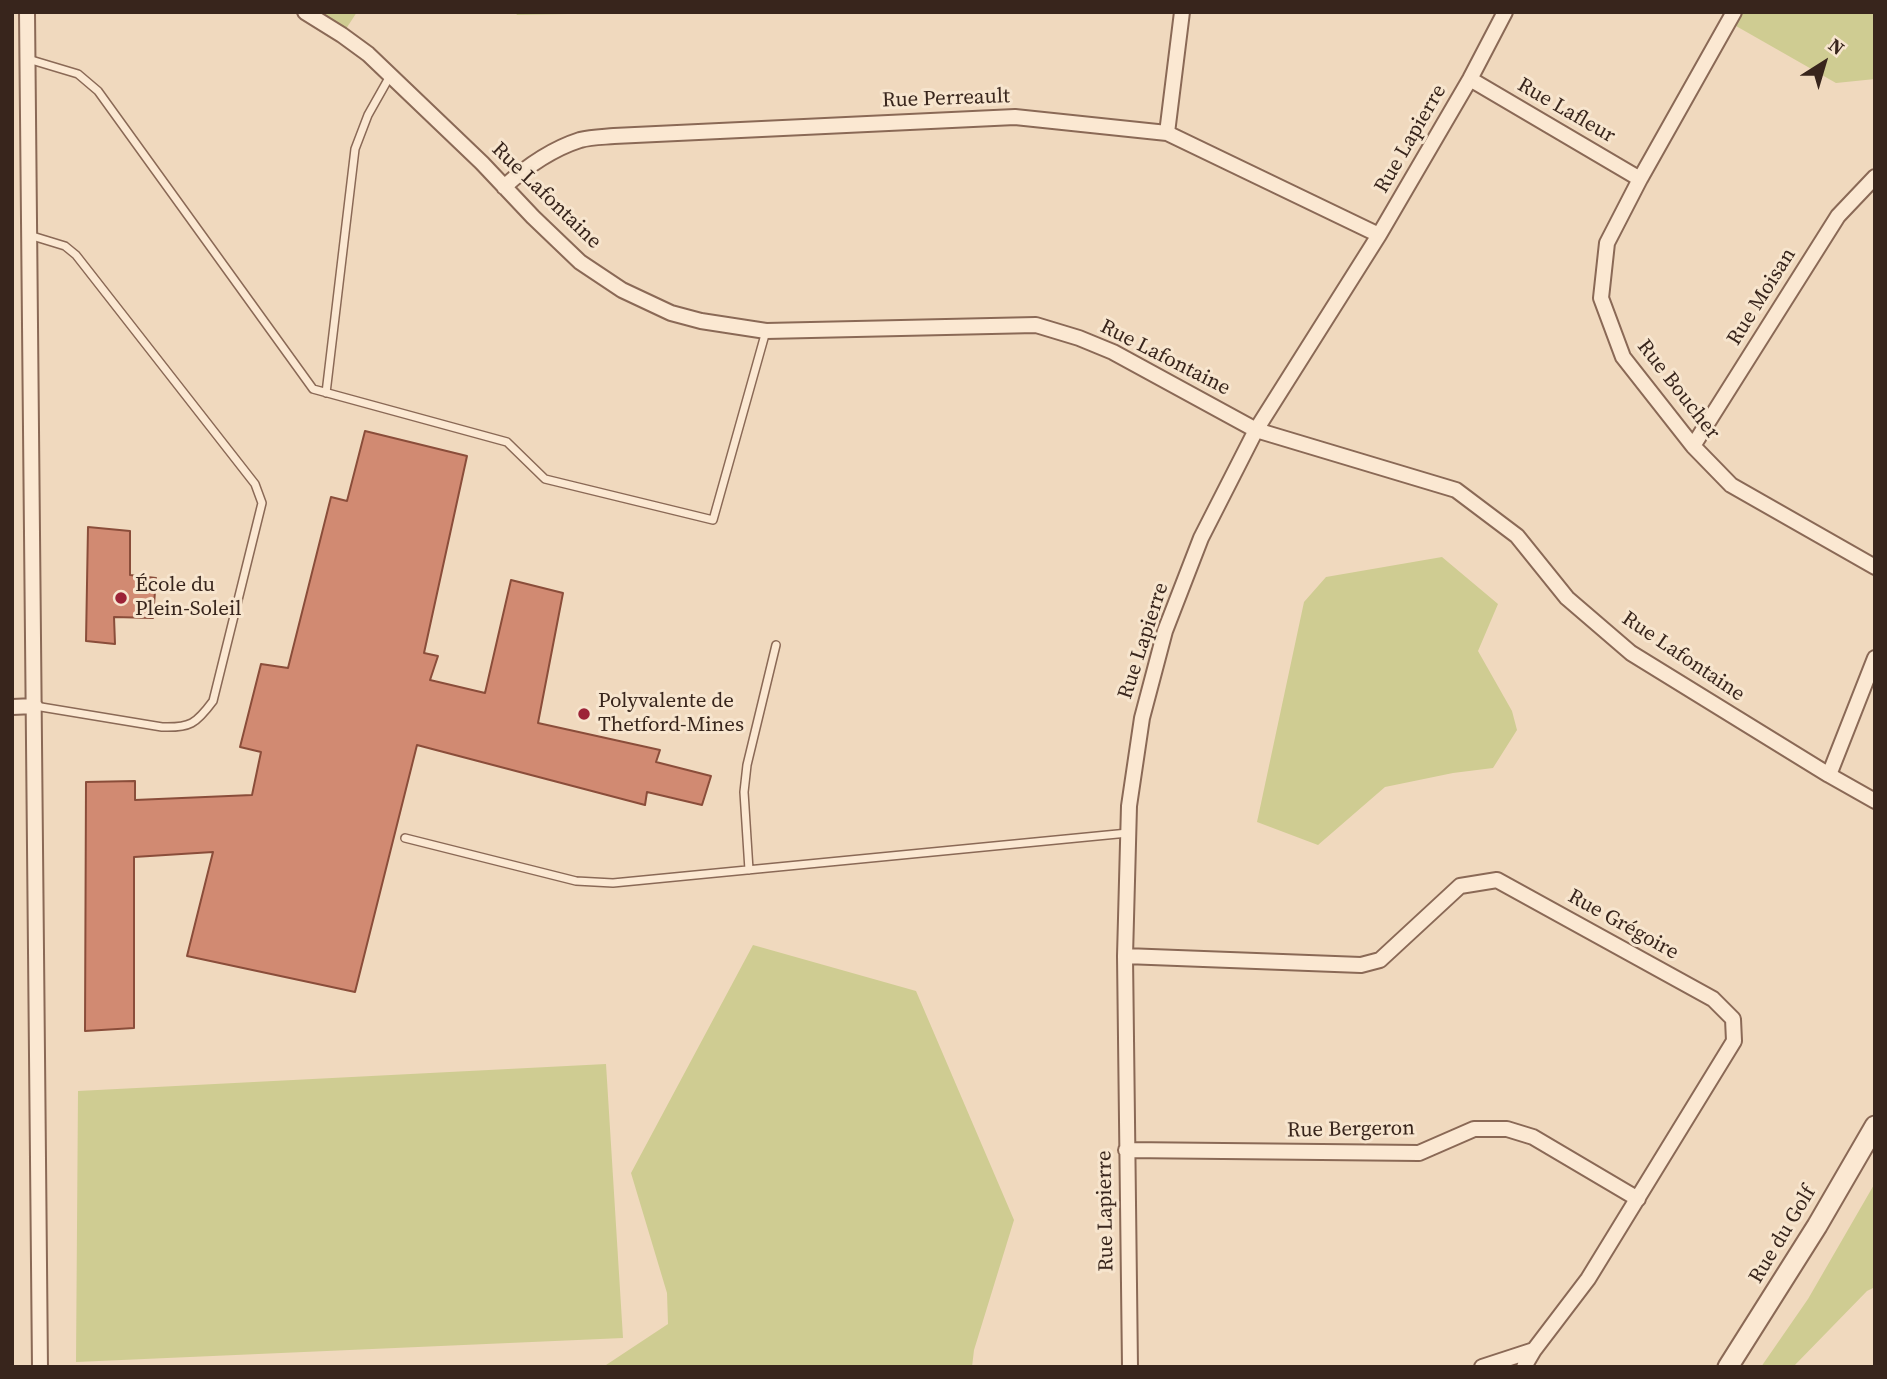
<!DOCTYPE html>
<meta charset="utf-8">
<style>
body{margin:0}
#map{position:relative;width:1887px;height:1379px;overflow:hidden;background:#f0d9be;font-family:"Source Serif 4",serif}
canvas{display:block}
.frame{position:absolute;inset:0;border:14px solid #38251c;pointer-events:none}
.north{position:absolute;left:1789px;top:28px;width:70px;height:70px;-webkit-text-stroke:5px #f7e5ce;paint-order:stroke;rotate:37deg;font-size:19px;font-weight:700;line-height:28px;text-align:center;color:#38251c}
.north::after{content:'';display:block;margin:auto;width:24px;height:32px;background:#38251c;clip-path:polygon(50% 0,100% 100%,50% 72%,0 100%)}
</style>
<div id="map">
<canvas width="1887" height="1379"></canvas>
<div class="frame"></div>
<div class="north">N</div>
</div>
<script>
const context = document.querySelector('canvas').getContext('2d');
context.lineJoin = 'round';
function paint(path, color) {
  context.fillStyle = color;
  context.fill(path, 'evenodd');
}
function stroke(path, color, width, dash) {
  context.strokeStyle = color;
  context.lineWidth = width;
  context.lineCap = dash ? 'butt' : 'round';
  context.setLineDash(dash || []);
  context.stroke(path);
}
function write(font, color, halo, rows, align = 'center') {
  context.font = font + ' "Source Serif 4",serif';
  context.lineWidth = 6;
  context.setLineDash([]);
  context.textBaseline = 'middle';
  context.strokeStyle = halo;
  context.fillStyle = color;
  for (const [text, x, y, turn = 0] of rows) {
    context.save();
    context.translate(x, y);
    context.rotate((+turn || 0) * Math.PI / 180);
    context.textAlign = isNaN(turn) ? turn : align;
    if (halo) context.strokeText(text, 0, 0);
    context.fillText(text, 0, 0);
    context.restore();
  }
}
const green = new Path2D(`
 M305 12H357L342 35Z
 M515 12H670L517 15Z
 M1734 12H1875V79L1836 83 1729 22Z
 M1442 557 1498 604 1478 651 1512 711 1517 730 1493 768 1453 773 1385 787 1318 845 1257 822 1304 602 1326 577Z
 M753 945 916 991 1014 1220 974 1350 972 1367H603L668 1324 667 1293 631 1173Z
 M606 1064 623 1338 76 1362 78 1091Z
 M1875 1183V1287L1867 1291 1793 1367H1761L1808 1299Z`);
const building = new Path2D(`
 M365 431 467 456 424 653 438 656 430 680 485 693 511 580 563 593 538 723 660 750 656 762 711 776 702 805 647 792 645 805 417 745 355 992 187 956 213 852 134 857V1028L85 1031 86 782 135 781V800L252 795 261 752 240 747 261 664 288 668 331 497 347 501Z
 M88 527 130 531V575L156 578 153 618 114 617 115 644 86 641Z`);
const service = new Path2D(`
 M28 59 78 74 98 91 313 389 507 442 545 479 713 520 766 331
 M29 235 65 246 76 255 255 484 262 503 213 701C196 724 190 728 162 727L35 706
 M326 393 355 149 368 115 390 76
 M405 838 576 881 613 883 1128 833
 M749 870 744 792 747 765 776 645`);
const minor = new Path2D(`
 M27 12 40 1367
 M305 12 342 35 368 54 482 163 533 217 580 262 622 290 671 313 701 321 766 331 1036 325 1079 338 1113 352 1256 430 1456 490 1517 536 1567 598 1631 653 1829 775 1875 801
 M1734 12 1640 179 1607 243 1601 298 1623 357 1693 446 1731 485 1875 567
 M1470 79 1640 179
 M1167 133 1182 12
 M504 187C526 167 552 149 580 140 591 137 603 137 614 136L1015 117 1167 133 1379 235
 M1693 446 1838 216 1875 177
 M12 707 35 706
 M1829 775 1875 658
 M1125 956 1361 965 1380 960 1460 886 1497 880 1713 999 1733 1019 1734 1041 1588 1279 1534 1350 1524 1367
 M1126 1150 1419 1153 1474 1129H1507L1533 1137 1638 1199
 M1130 1367 1125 956 1129 806 1142 718 1165 631 1201 538 1256 430 1379 235 1470 79 1505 12
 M1482 1367 1534 1350`);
const tertiary = new Path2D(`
 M1728 1367 1817 1226 1875 1126`);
const markers = [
 [121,598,7,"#9c2337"],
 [584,714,7,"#9c2337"]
];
const streetNames = [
 ["Rue Perreault",946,99,-2],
 ["Rue Lafleur",1566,111,30],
 ["Rue Lapierre",1411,139,-60],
 ["Rue Lafontaine",546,196,44],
 ["Rue Moisan",1762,297,-58],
 ["Rue Lafontaine",1165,358,27],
 ["Rue Boucher",1678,390,52],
 ["Rue Lapierre",1144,641,-72],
 ["Rue Lafontaine",1683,657,34],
 ["Rue Grégoire",1623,925,29],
 ["Rue Bergeron",1351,1130,-1],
 ["Rue Lapierre",1106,1211,-91],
 ["Rue du Golf",1783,1235,-59]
];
const poiNames = [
 ["École du",135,586],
 ["Plein-Soleil",135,610],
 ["Polyvalente de",598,702],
 ["Thetford-Mines",598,726]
];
paint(green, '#cfcc92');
paint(building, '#d18a72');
stroke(building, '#8a4d3a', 2);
stroke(service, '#8a6956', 10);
stroke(minor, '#8a6956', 18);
stroke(tertiary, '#8a6956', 23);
stroke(service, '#fbe8d2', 7);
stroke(minor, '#fbe8d2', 14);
stroke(tertiary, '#fbe8d2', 19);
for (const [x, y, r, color] of markers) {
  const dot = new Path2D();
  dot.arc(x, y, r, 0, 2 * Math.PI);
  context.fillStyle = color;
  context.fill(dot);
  stroke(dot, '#f7e5ce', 2.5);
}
write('21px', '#38251c', '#f7e5ce', streetNames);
write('21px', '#38251c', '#f7e5ce', poiNames, 'left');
</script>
